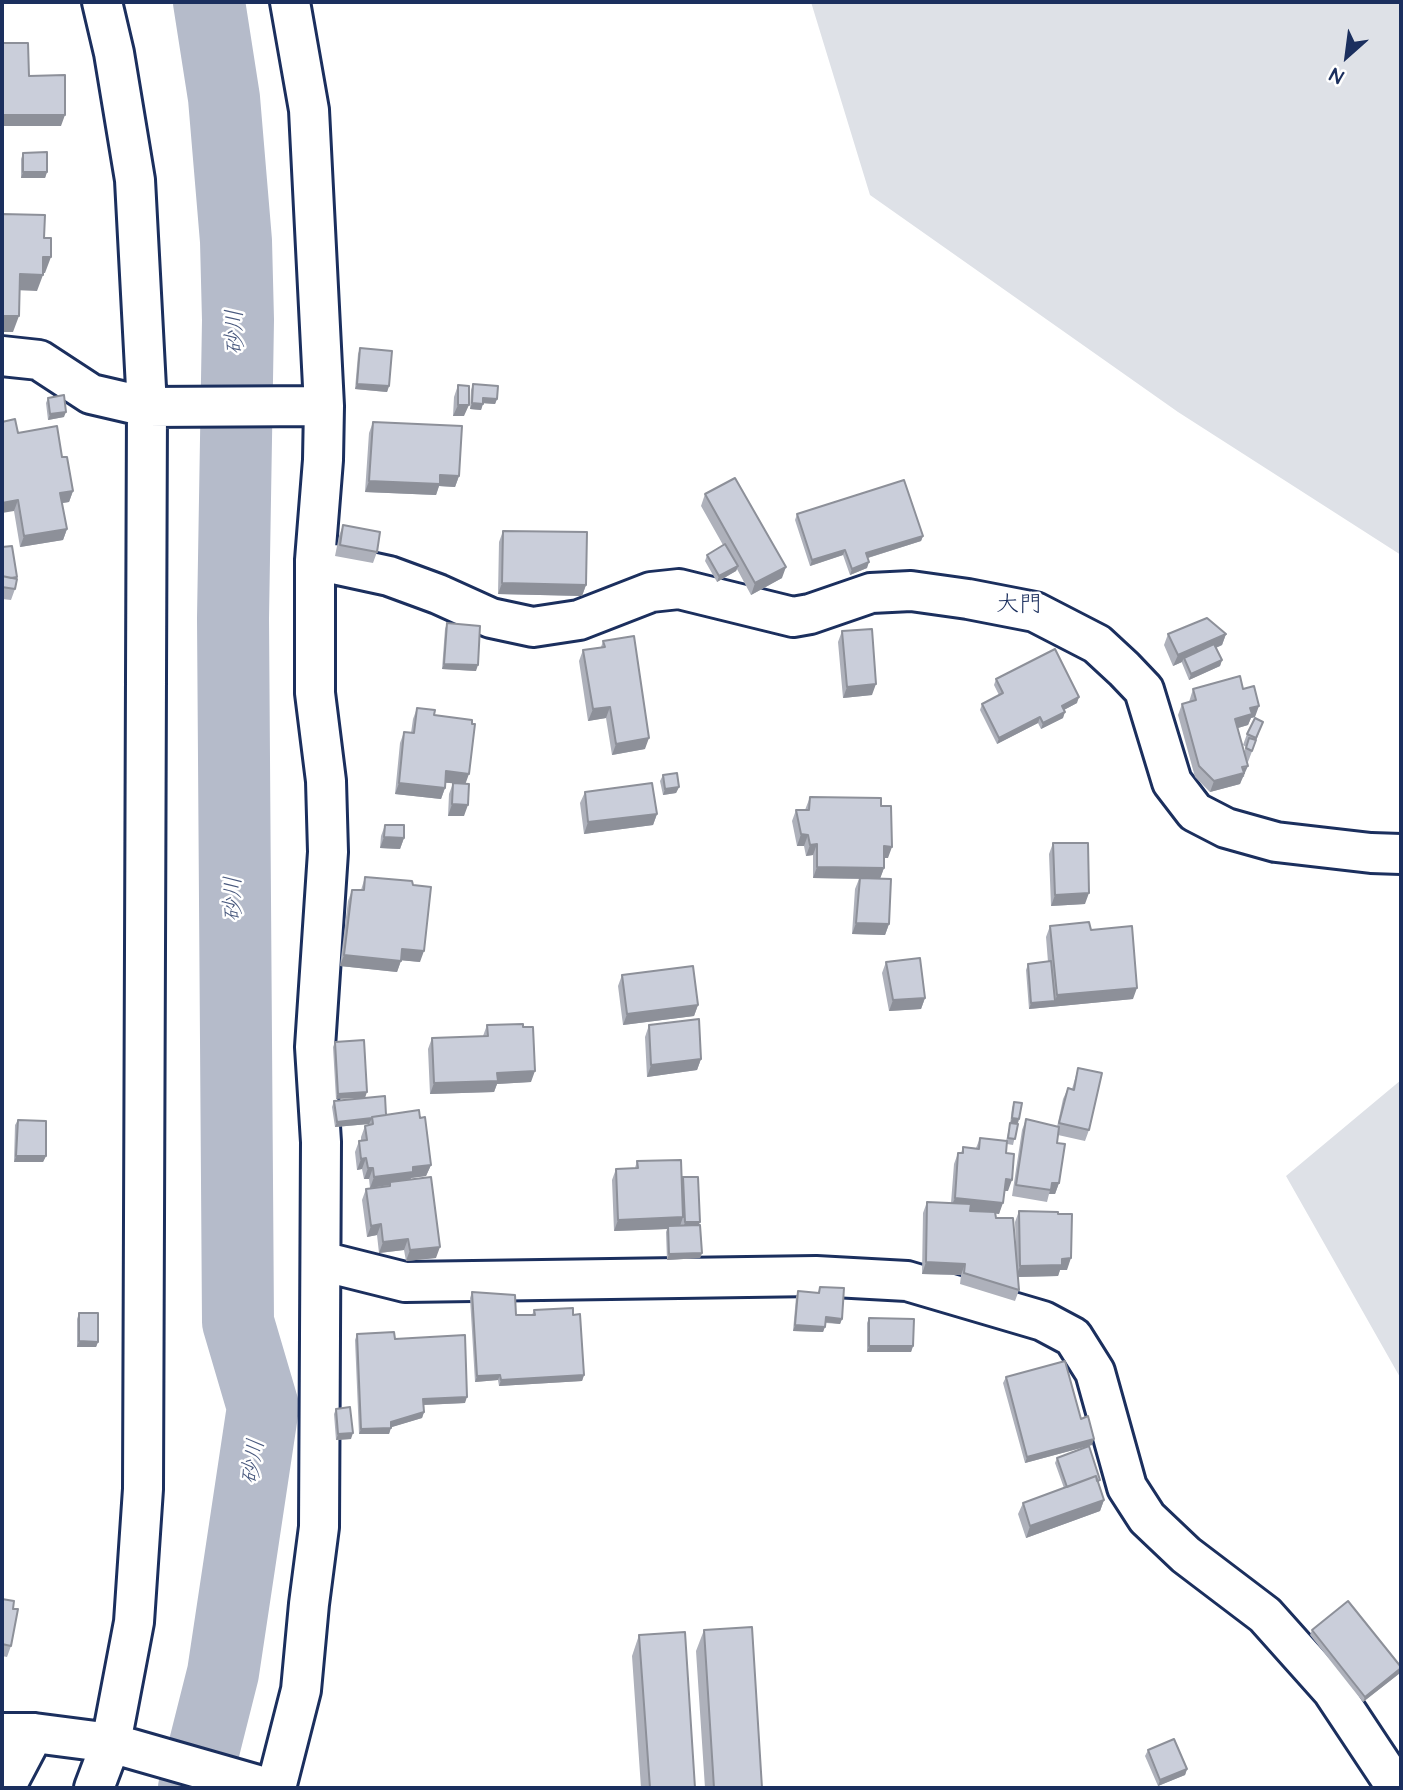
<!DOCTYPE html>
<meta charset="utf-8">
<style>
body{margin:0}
#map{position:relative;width:1403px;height:1790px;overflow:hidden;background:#fff;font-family:"Architects Daughter",sans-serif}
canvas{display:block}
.frame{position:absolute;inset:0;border:4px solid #1b2f5e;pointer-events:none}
.north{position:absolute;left:1312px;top:21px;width:70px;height:70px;-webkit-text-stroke:5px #fff;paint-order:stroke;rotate:208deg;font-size:19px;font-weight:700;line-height:28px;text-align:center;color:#1b2f5e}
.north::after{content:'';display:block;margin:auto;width:24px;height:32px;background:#1b2f5e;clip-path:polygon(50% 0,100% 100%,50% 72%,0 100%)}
</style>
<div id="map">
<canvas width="1403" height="1790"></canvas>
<div class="frame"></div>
<div class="north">N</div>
</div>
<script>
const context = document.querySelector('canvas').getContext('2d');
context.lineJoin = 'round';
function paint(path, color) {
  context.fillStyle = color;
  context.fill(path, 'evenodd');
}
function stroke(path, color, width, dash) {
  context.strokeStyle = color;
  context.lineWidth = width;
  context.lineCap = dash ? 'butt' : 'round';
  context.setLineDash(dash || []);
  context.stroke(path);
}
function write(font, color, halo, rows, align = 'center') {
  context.font = font + ' "Architects Daughter","Klee One",sans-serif';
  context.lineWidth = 5;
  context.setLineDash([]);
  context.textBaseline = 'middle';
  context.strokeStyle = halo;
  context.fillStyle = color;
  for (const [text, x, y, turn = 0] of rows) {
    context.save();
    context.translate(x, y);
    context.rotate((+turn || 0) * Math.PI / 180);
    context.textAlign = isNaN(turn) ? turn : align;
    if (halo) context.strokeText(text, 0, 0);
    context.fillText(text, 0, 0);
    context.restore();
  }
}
const green = new Path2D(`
 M811 2H1401V555L1178 412 870 195Z
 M1401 1080V1379L1286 1176Z`);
const river = new Path2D(`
 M194 1788 223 1673 263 1407 238 1322 233 618 238 320 236 241 224 98 209 2`);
const minor = new Path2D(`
 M2 356 39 360 91 394 147 407 324 406
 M315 560 389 576 438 594 491 618 533 627 579 620 651 592 679 589 793 617 810 614 871 593 911 591 968 599 1035 612 1097 644 1124 669 1144 690 1172 782 1195 812 1226 828 1276 842 1371 853 1401 854
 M321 1261 405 1282 816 1276 907 1281 1043 1321 1073 1337 1095 1372 1127 1487 1147 1518 1186 1555 1265 1615 1332 1690 1397 1788
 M2 1733H34L111 1743 268 1788
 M5 1788 34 1733
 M94 1788 111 1743 134 1622 143 1489 147 407 135 180 114 53 102 2
 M276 1788 301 1690 309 1604 319 1527 321 1142 315 1047 328 852 326 781 315 693V560L323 460 324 406 309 110 290 2`);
const wall = new Path2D(`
 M23 153 47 172 45 178H21V159Z
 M360 348 389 386 387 392 355 389 358 354Z
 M473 384 497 399 495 404 483 403 481 410 470 409 471 390Z
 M458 385 464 416H453L454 397Z
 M48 398 64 417 48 420 46 403Z
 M373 422 459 476 455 487 439 486 436 495 365 492 369 433Z
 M18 433 62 457 73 491 69 502 62 503 67 529 63 540 20 547 14 511Z
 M705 494 782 578 751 595 737 569 736 571 717 582 705 561 707 555 723 545 701 506Z
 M797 514 923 536 921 541 868 558 867 568 850 575 843 555 810 566 795 520Z
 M343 525 377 552 373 563 335 556 339 536Z
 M503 531 586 585 582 596 498 594 499 542Z
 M2 547 17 577 15 589 11 600 2 599Z
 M447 623 476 671 442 669 445 629Z
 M842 631 872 695 843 698 838 642Z
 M1168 634H1226L1222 645 1216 648 1222 660 1220 666 1189 680 1182 663V662L1173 666 1164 645Z
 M603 641 645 749 612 755 606 718 588 721 579 661 583 650 601 647Z
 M996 679 1077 703 1064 710 1063 718 1041 729 1038 723 997 744 980 710 982 704 999 695 994 685Z
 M1193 689H1243L1255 717 1251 718 1248 725 1238 728 1244 752 1246 747 1243 745 1247 734 1259 733 1248 762 1246 761 1244 777H1242L1240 784 1210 792 1195 777 1178 715 1182 704 1189 702Z
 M417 708 434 715 466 784 464 816H448L449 794 453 783H445V788L441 799 395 794 400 743 404 732 411 733 413 719Z
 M663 775 679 787 676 793 663 795 660 781Z
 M585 792 657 814 653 825 584 834 580 803Z
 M810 797 881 806 888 858H884V868L880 878 889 924 885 935 852 934 855 889 859 879 813 878V855L806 856 804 846H797L792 821 796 810H805Z
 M385 825 404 838 400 849 380 848 381 836Z
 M1053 843 1085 904 1051 906 1049 854Z
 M365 877 420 962 401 960 397 972 340 966 348 901 352 890H361Z
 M1050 926 1091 930 1133 999 1029 1009 1026 970 1028 964 1048 962 1046 937Z
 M886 962 925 998 921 1009 889 1011 882 973Z
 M622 975 698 1005 694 1016 623 1025 618 986Z
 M487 1025 523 1027 531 1082 497 1084 494 1092 430 1094 428 1049 432 1038 483 1036Z
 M649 1025 701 1059 697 1070 647 1077 645 1037Z
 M364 1040 336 1099 333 1047 335 1042Z
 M1078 1068 1089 1130 1085 1141 1058 1135 1057 1143 1059 1183 1055 1194H1049L1047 1202 1012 1196 1022 1130 1026 1119 1057 1127 1063 1099 1068 1088 1072 1089Z
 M334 1101 386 1115 431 1165 426 1176 411 1178 410 1179 436 1258 406 1261 404 1250 379 1253 377 1235 367 1237 362 1200 366 1189 389 1185 370 1188 369 1179H364L362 1169 357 1170 355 1152 359 1141H361V1137L365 1126 369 1124 335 1127 332 1107Z
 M1014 1102 1019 1119 1013 1145 1007 1144 1006 1153 1008 1191H1005L999 1214 995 1213 996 1218 1016 1251 1015 1222 1019 1211 1067 1270H1060L1058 1276 1018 1277 1019 1290 1015 1301 960 1284 961 1275 922 1274 923 1213 927 1202 951 1203 954 1164 958 1153H961L963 1147 976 1148 980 1138 1006 1141 1010 1124 1012 1108Z
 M18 1120 46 1156 43 1162H14L15 1125Z
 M637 1161 682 1181 683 1177 699 1225 702 1253 700 1258 667 1260 666 1232 667 1229 614 1231 612 1180 616 1169 635 1168Z
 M820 1287 842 1319 840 1324 826 1323 823 1332 793 1331 796 1297 798 1291 818 1293Z
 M472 1292 516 1315H532L534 1310 584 1375 582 1381 499 1386 498 1380 475 1382 470 1298Z
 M79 1313 98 1342 96 1347H77V1319Z
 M869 1318 913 1346 911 1352H867V1323Z
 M357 1334 395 1339 465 1403 424 1405V1412L422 1418 391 1427 389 1434H359L355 1340Z
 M1006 1377 1081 1419 1092 1445 1025 1463 1003 1383Z
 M336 1409 351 1439 336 1440 334 1414Z
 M1057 1458 1099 1484 1104 1500 1100 1511 1026 1538 1018 1514 1023 1503 1064 1488 1055 1463Z
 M2 1599 11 1646 7 1657 2 1656Z
 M704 1630 762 1788H705L696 1651Z
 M1312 1630 1400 1673 1363 1702 1310 1635Z
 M639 1635 695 1788H641L632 1656Z
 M1148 1750 1187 1769 1185 1775 1158 1786 1145 1756Z`);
const shadedWall = new Path2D(`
 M2 115H65L61 126H2Z
 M23 172H47L45 178H21Z
 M43 257H51L45 273H38Z
 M20 274 43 275 37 291 14 290Z
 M2 316H19L13 332H2Z
 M357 384 389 386 387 392 355 389Z
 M483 398 497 399 495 404 481 403Z
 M472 403 483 404 481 410 470 409Z
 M458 405H469L464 416H453Z
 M66 412 64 417 48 420 50 414Z
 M440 475 459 476 455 487 439 486 436 495 365 492 369 481Z
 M73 491 69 502 56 504 60 493Z
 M18 500 14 511 2 513V503Z
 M67 529 63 540 20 547 24 536Z
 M923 536 921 541 864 559 866 553Z
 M845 550 843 555 810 566 812 560Z
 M869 562 867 568 850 575 852 569Z
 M738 566 736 571 717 582 719 576Z
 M786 567 782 578 751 595 755 583Z
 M502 583 586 585 582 596 498 594Z
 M1226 634 1222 645 1185 661 1184 658 1182 662 1173 666 1178 655Z
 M1222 660 1220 666 1189 680 1191 674Z
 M444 664 478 665 476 671 442 669Z
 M876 684 872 695 843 698 847 687Z
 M1079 697 1077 703 1060 712 1062 706Z
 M1259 706 1255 717 1251 718 1248 725 1231 730 1235 719 1250 708Z
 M610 707 606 718 588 721 593 709Z
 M1065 712 1063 718 1041 729 1043 723Z
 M1040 717 1038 723 997 744 999 738Z
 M649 738 645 749 612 755 616 744Z
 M1248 766 1240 784 1210 792 1214 781Z
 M446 771 469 774 465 785 442 782Z
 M399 783 445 788 441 799 395 794Z
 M679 787 676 793 663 795 665 789Z
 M452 804 468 805 464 816H448Z
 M657 814 653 825 584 834 588 822Z
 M801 834 808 835 804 846H797Z
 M384 837 404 838 400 849 380 848Z
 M817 844 813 855 806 856 810 845Z
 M884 846 892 847 888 858H880Z
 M817 867 884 868 880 879 813 878Z
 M1089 893 1085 904 1051 906 1055 895Z
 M856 923 889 924 885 935 852 934Z
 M402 949 424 951 420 962 398 960Z
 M344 955 401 961 397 972 340 966Z
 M1137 988 1133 999 1029 1009 1031 1003 1055 1001 1057 995Z
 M925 998 921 1009 889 1011 893 1000Z
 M698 1005 694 1016 623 1025 627 1014Z
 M701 1059 697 1070 647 1077 651 1065Z
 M535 1071 531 1082 497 1084 494 1092 430 1094 434 1083 497 1073Z
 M367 1092 365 1098 336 1099 338 1094Z
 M372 1118 369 1124 335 1127 337 1122Z
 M1012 1118 1019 1119 1017 1125 1010 1124Z
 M16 1156H46L43 1162H14Z
 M366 1158 362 1169 357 1170 361 1159Z
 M431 1165 426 1176 411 1178 409 1183 390 1182 389 1185 370 1188 374 1177 413 1167Z
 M368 1168H373L369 1179H364Z
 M1006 1179 1012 1180 1008 1191H1002Z
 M1052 1183H1059L1055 1194H1049Z
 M955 1198 1003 1203 999 1214 950 1209Z
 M683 1217 679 1229 668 1226 667 1229 614 1231 618 1220Z
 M685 1222H700L698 1227 683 1228Z
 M381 1224 377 1235 367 1237 371 1226Z
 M408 1239 404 1250 379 1253 383 1242Z
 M440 1247 436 1258 406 1261 410 1250Z
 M702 1253 700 1258 667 1260 669 1254Z
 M1071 1258 1067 1270H1060L1058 1276 1016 1277 1020 1266Z
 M926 1262 965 1264 961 1275 922 1274Z
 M826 1317 842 1319 840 1324 824 1322Z
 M795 1325 825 1327 823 1332 793 1331Z
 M79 1341 98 1342 96 1347H77Z
 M869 1346H913L911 1352H867Z
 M500 1375 498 1380 475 1382 477 1376Z
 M584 1375 582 1381 499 1386 501 1380Z
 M467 1397 465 1403 421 1405 423 1399Z
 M424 1412 422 1418 389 1428 391 1422Z
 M391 1428 389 1434H359L361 1429Z
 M353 1433 351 1439 336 1440 338 1434Z
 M1094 1439 1092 1445 1025 1463 1027 1457Z
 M1104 1500 1100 1511 1026 1538 1030 1526Z
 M1401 1668 1400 1673 1363 1702 1365 1697Z
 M1187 1769 1185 1775 1158 1786 1160 1780Z`);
const building = new Path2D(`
 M2 43H28L29 76 65 75V115H2Z
 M47 152V172H23V153Z
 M2 214 45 215 44 238H51V257H43V275L20 274 19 316H2Z
 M360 348 392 351 389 386 357 384Z
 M473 384 498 386 497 399 483 398V404L472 403Z
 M458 385 469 386V405H458Z
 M64 395 66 412 50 414 48 398Z
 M15 419 18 433 57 426 62 457H67L73 491 60 493 67 529 24 536 18 500 2 503V422Z
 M373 422 462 426 459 476 440 475V484L369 481Z
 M735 478 786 567 755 583 705 494Z
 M904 480 923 536 866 553 869 562 852 569 845 550 812 560 797 514Z
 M343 525 380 532 377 552 340 545Z
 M503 531 587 532 586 585 502 583Z
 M725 544 738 566 719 576 707 555Z
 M12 546 17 577 11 578 2 576V547Z
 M2 576 17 579 15 589 2 587Z
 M1207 618 1226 634 1178 655 1168 634Z
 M447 623 480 626 478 665 444 664Z
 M872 629 876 684 847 687 842 631Z
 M634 636 649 738 616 744 610 707 593 709 583 650 605 647 603 641Z
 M1214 644 1222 660 1191 674 1184 658Z
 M1055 649 1079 697 1062 706 1065 712 1043 723 1040 717 999 738 982 704 1003 693 996 679Z
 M1240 676 1243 689 1254 686 1259 706 1250 708 1252 714 1235 719 1248 766 1242 767 1244 773 1214 781 1199 766 1182 704 1196 700 1193 689Z
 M417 708 435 710 434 715 472 720V724H475L469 774 446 771 445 788 399 783 404 732 414 733Z
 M1255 718 1263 722 1256 738 1247 734Z
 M1249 738 1256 740 1252 751 1246 748Z
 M677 773 679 787 665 789 663 775Z
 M453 783 469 784 468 805 452 804Z
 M652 783 657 814 588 822 585 792Z
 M810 797 881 798V806H891L892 847 884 846V868L817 867V844L810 845 808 835 801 834 796 810H809Z
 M385 825H404V838L384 837Z
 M1053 843H1088L1089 893 1055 895Z
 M365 877 412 881 413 885 431 887 424 951 402 949 401 961 344 955 352 890H364Z
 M860 878 891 879 889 924 856 923Z
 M1089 922 1091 930 1132 926 1137 988 1057 995 1050 926Z
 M920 958 925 998 893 1000 886 962Z
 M1051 961 1055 1001 1031 1003 1028 964Z
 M693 966 698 1005 627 1014 622 975Z
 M699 1019 701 1059 651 1065 649 1025Z
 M523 1024V1027H533L535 1071 497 1073 498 1081 434 1083 432 1038 488 1036 487 1025Z
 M364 1040 367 1092 338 1094 335 1042Z
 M1078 1068 1102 1073 1089 1130 1059 1123 1068 1088 1074 1090Z
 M385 1096 386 1115 372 1117V1118L337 1122 334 1101Z
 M1014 1102 1022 1103 1019 1119 1012 1118Z
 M419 1110 420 1118 425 1117 431 1165 413 1167V1172L374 1177 373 1168H368L366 1158 361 1159 359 1141 367 1140 365 1126 373 1124 372 1117Z
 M1026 1119 1059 1127 1057 1143 1065 1144 1059 1183H1052L1051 1190 1016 1185Z
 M18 1120 46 1121V1156H16Z
 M1010 1123 1018 1124 1015 1139 1008 1138Z
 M980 1138 1007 1141 1006 1153 1014 1154 1012 1180 1006 1179 1003 1203 955 1198 958 1153H963V1147L979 1149Z
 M681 1160 683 1217 618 1220 616 1169 638 1168 637 1161Z
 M431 1177 440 1247 410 1250 408 1239 383 1242 381 1224 371 1226 366 1189 390 1186V1182Z
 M683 1177H698L700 1222H685Z
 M927 1202 971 1204 970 1211 995 1212 996 1218H1013L1019 1290 964 1273 965 1264 926 1262Z
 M1019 1211 1058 1212V1214H1072L1071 1258 1062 1259V1265L1020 1266Z
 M700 1225 702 1253 669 1254 668 1226Z
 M820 1287 844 1288 842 1319 826 1317 825 1327 795 1325 798 1291 819 1293Z
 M472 1292 515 1295 516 1315H535L534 1310 573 1308V1315L580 1314 584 1375 501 1380 500 1375 477 1376Z
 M79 1313H98V1342L79 1341Z
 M869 1318 914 1319 913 1346H869Z
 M394 1332 395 1339 465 1335 467 1397 423 1399 424 1412 391 1422V1428L361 1429 357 1334Z
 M1065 1361 1081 1419 1088 1416 1094 1439 1027 1457 1006 1377Z
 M350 1407 353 1433 338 1434 336 1409Z
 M1089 1446 1100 1480 1097 1481 1096 1476 1067 1487 1057 1458Z
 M1096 1476 1104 1500 1030 1526 1023 1503Z
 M2 1599 14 1601 13 1609H18L11 1646 2 1644Z
 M1348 1601 1401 1667V1668L1365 1697 1312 1630Z
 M752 1627 762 1788H714L704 1630Z
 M685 1632 695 1788H650L639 1635Z
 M1174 1739 1187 1769 1160 1780 1148 1750Z`);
const waterNames = [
 ["砂川",237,332,-91],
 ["砂川",235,899,-90],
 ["砂川",255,1462,-81]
];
const neighbourhoodNames = [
 ["大門",1019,606]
];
paint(green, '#dee1e7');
stroke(river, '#b5bbca', 72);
stroke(minor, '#1b2f5e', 44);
stroke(minor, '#fff', 38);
paint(wall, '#aeb1bb');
paint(shadedWall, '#8d9099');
paint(building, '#caceda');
stroke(building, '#8d9099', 2);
write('italic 23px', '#49597e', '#fff', waterNames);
write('23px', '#1b2f5e', '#fff', neighbourhoodNames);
</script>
